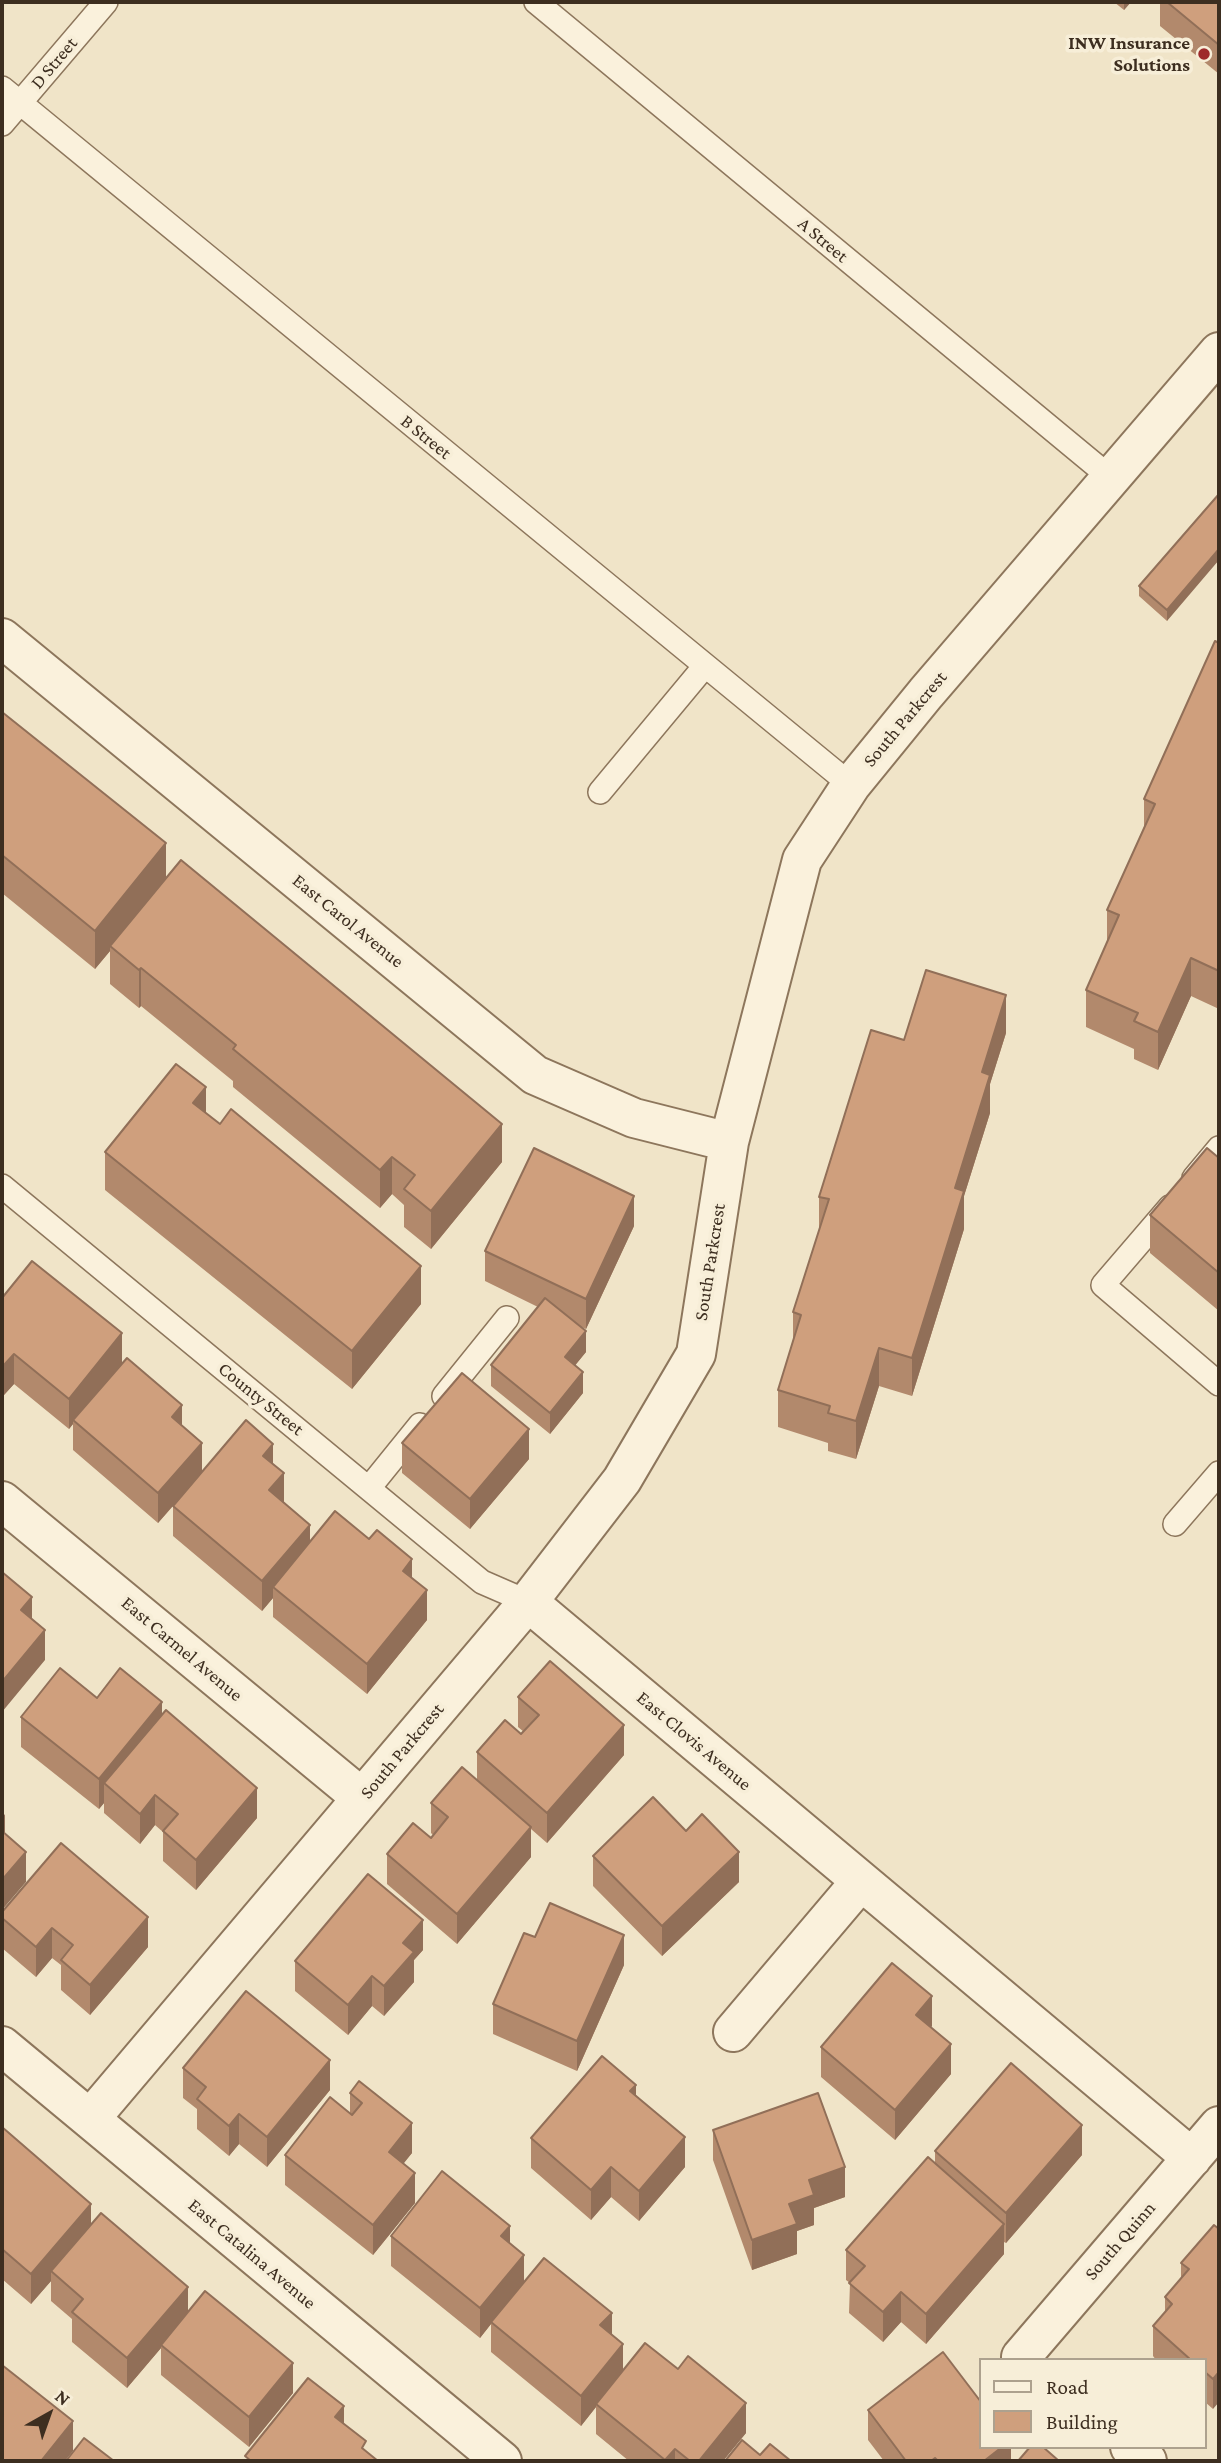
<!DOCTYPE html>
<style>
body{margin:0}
#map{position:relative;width:1221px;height:2463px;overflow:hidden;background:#f0e4c8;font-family:"Crimson Pro",serif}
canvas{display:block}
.frame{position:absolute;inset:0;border:4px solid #3d2e20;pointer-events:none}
.legend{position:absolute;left:979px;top:2358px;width:228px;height:91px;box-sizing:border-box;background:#f7eed8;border:2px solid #ada18e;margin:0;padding:9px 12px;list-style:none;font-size:21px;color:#3d2e20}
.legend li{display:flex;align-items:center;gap:14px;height:35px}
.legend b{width:35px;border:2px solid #ada18e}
.north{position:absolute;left:14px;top:2379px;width:70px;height:70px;-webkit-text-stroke:5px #f7eed8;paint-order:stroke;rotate:40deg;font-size:19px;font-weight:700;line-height:28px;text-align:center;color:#3d2e20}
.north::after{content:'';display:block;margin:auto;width:24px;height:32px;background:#3d2e20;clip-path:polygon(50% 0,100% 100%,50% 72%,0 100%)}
</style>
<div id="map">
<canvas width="1221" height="2463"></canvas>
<div class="frame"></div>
<ul class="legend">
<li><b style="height:9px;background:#faf1dc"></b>Road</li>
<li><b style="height:19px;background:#cf9f7d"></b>Building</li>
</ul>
<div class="north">N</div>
</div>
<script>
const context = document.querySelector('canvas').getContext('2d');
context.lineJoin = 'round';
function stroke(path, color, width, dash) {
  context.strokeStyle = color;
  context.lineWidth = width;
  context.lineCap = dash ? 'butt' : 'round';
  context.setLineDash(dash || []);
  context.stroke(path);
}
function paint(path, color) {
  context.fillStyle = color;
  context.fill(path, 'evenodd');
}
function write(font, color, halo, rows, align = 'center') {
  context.font = font + ' "Crimson Pro",serif';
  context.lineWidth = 7;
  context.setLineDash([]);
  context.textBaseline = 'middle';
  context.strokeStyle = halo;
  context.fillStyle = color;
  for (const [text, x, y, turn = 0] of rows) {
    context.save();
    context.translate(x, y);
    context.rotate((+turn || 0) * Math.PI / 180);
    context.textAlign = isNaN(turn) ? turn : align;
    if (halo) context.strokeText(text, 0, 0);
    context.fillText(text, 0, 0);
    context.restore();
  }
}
const lane = new Path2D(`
 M536 2 1111 478
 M2 88 851 785
 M2 124 106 2
 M600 792 704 667
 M1194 1178 1219 1148
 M2 1186 482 1582 528 1602
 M1170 1207 1103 1285 1219 1384
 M444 1396 507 1318
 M369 1488 420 1425
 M1175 1524 1219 1473`);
const street = new Path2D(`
 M2 638 535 1075 634 1118 729 1142
 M2 1501 362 1798
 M528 1602 1192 2158
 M733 2032 861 1881
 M2 2046 502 2461
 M90 2119 528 1602 622 1480 696 1354 729 1142 802 860 851 785 926 693 1219 352
 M1025 2360 1021 2357 1219 2126
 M1130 2447 1147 2461`);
const wall = new Path2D(`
 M1114 2H1131L1124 10Z
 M1160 2H1219V74L1160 26Z
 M1219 494 1167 621 1139 596V586Z
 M1219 643V1009L1191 996 1158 1070 1134 1059V1049L1086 1027V990L1107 942V910L1144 827V799Z
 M2 712 166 878 502 1162 431 1249 404 1227V1205L392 1194 380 1208 233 1087V1081L141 1006 139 1008 110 984V951L95 969 2 893Z
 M1006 1033 990 1084V1113L964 1196V1229L912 1396 879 1386 856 1459 828 1451V1443L778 1427V1390L793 1340V1312L819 1230V1197L904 1040Z
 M206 1113 421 1304 352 1389 105 1190V1152Z
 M1219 1158V1311L1150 1253V1215Z
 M634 1226 586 1329 579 1326 586 1352 575 1365 583 1393 550 1434 491 1386V1365L538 1307 485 1281V1251Z
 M2 1298 122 1363 182 1425 202 1472 273 1465 284 1502 310 1542 412 1578 427 1620 367 1694 273 1617V1598L262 1611 173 1536V1506L181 1497 158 1523 73 1450V1424L69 1429 14 1384 4 1395 2 1393Z
 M402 1443 529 1459 470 1529 402 1473Z
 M518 1697 624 1755 547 1843 531 1829V1857L457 1944 387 1884V1854L431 1838 433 1835 431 1833V1803L477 1780V1752L521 1734 524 1732 518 1727Z
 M97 1698 162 1716 257 1818 196 1890 163 1861V1832L155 1825 140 1844 104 1813V1803L99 1809 21 1747V1717Z
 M686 1831 739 1882 662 1956 593 1886V1856Z
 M2 1912 148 1947 90 2015 61 1990V1965L52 1958 36 1977 2 1948Z
 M535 1937 624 1965 577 2071 493 2034V2004Z
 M423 1950 414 1960V1982L384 2016 372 2006 348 2035 295 1991V1961Z
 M932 2026 931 2027 951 2074 895 2140 821 2077V2047Z
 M183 2068 330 2090 267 2167 239 2144 229 2156 197 2129V2109L183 2098Z
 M359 2081 412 2153 403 2163 415 2203 373 2255 285 2185V2155L350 2113V2093Z
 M636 2095 685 2167 639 2221 611 2197 591 2220 531 2168V2138Z
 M2 2127 91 2225 188 2313 293 2393 249 2447 161 2375V2348L127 2388 72 2342V2319L51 2301V2281L31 2304 2 2279Z
 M713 2130 845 2197 814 2208V2225L797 2231V2254L752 2270 713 2160Z
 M935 2151 1082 2155 1006 2243 1004 2242V2254L926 2344 901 2322 883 2342 849 2313 850 2283 846 2280V2250L935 2164Z
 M1214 2225 1213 2409 1205 2402V2360H1156L1153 2356V2326L1165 2312V2297L1181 2278V2263Z
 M391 2236 510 2243 524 2282 612 2335 623 2371 746 2433 723 2461H629L596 2434V2407L581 2426 491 2352V2324L480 2338 391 2266Z
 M868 2410 1011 2447V2461H884L868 2440Z`);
const shadedWall = new Path2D(`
 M1124 2H1131L1124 10Z
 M1219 549V560L1167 621V610Z
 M166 843V881L110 946V951L95 969V931Z
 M1191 958V996L1158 1070V1032Z
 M141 968V1006L139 1008V970Z
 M1006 995V1033L990 1084V1113L964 1196V1229L912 1396V1358L982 1072Z
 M206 1087V1125L193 1103Z
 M502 1124V1162L431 1249V1211Z
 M392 1157V1194L380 1208V1170Z
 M634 1196V1226L586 1329V1299Z
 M421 1266V1304L352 1389V1351Z
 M586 1331V1352L565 1378V1357Z
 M122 1333V1363L73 1420V1424L69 1429V1399Z
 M879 1348V1386L856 1459V1421Z
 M14 1354V1384L4 1395V1365Z
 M583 1372V1393L550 1434V1413Z
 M182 1405V1435L172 1417Z
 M529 1429V1459L470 1529V1499Z
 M202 1443V1472L158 1523V1493Z
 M273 1444V1473L263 1456Z
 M284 1473V1503L269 1490Z
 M310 1525V1554L273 1587V1598L262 1611V1581Z
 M412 1559V1589L403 1571Z
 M427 1590V1620L367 1694V1664Z
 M32 1597V1627L21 1610Z
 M45 1630V1660L2 1712V1682Z
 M162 1702V1731L104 1783V1803L99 1809V1779Z
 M624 1725V1755L547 1843V1813Z
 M257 1788V1818L196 1890V1860Z
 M155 1795V1825L140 1844V1814Z
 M5 1814V1844L2 1848V1818Z
 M531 1827V1857L457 1944V1914Z
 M26 1852V1882L2 1910V1880Z
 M739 1852V1882L662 1956V1926Z
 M148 1917V1947L90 2015V1985Z
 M423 1920V1950L414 1960V1982L384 2016V1986L403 1943Z
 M52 1928V1958L36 1977V1947Z
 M624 1935V1965L577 2071V2041Z
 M372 1976V2006L348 2035V2005Z
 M932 1996V2026L916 2045V2015Z
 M951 2044V2074L895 2140V2110Z
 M330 2060V2090L267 2167V2137Z
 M636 2085V2115L630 2091Z
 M239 2114V2144L229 2156V2126Z
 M412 2123V2153L389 2182V2152Z
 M1082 2125V2155L1006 2243V2213Z
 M685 2137V2167L639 2221V2191Z
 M611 2167V2197L591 2220V2190Z
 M845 2167V2197L814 2208V2225L797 2231V2254L752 2270V2240L789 2204 809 2180Z
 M415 2173V2203L373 2255V2225Z
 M91 2204V2234L51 2271V2281L31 2304V2274Z
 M1004 2224V2254L926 2344V2314Z
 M510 2226V2256L501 2236Z
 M524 2255V2284L491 2322V2324L480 2338V2308Z
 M188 2287V2317L161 2345V2348L127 2388V2358Z
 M901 2292V2322L883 2342V2312Z
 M612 2313V2343L600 2325Z
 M623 2344V2374L596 2404V2407L581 2426V2396Z
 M293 2363V2393L249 2447V2417Z
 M1219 2372V2402L1213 2409V2379Z
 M746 2403V2433L723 2461H699Z
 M344 2406V2436L335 2417Z
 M73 2421V2451L65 2461H41Z
 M1002 2447H1011V2461H984Z
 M675 2449V2461H665V2460Z`);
const building = new Path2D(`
 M1167 2H1219V45Z
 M1219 494V549L1167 610 1139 586Z
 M1215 641 1219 643V971L1191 958 1158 1032 1134 1021 1138 1013 1086 990 1119 915 1107 910 1155 804 1144 799Z
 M2 712 166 843 95 931 2 855Z
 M181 860 502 1124 431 1211 404 1189 415 1175 392 1157 380 1170 233 1049 236 1045 141 968 139 970 110 946Z
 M926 970 1006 995 982 1072 990 1075 955 1188 964 1191 912 1358 879 1348 856 1421 828 1413 830 1406 778 1390 801 1315 793 1312 829 1199 819 1197 871 1030 904 1040Z
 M176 1064 206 1087 193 1103 220 1124 231 1109 421 1266 352 1351 105 1152Z
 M534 1148 634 1196 586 1299 485 1251Z
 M1207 1148 1219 1158V1273L1150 1215Z
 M32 1261 122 1333 69 1399 14 1354 4 1365 2 1364V1298Z
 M545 1298 586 1331 565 1357 583 1372 550 1413 491 1365Z
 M127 1358 182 1405 172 1417 202 1443 158 1493 73 1420Z
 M462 1373 529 1429 470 1499 402 1443Z
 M246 1420 273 1444 263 1456 284 1473 269 1490 310 1525 262 1581 173 1506Z
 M335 1511 369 1539 377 1530 412 1559 403 1571 427 1590 367 1664 273 1587Z
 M2 1572 32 1597 21 1610 45 1630 2 1682Z
 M550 1661 624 1725 547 1813 477 1752 505 1720 521 1734 539 1715 518 1697Z
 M60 1668 97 1698 120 1668 162 1702 99 1779 21 1717Z
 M166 1710 257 1788 196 1860 163 1831 178 1814 155 1795 140 1814 104 1783Z
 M462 1767 531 1827 457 1914 387 1854 413 1823 431 1838 448 1817 431 1803Z
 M653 1797 686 1831 702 1814 739 1852 662 1926 593 1856Z
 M2 1831 26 1852 2 1880Z
 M61 1843 148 1917 90 1985 61 1960 73 1945 52 1928 36 1947 2 1918V1912Z
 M368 1874 423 1920 403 1943 414 1952 384 1986 372 1976 348 2005 295 1961Z
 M550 1903 624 1935 577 2041 493 2004 524 1933 535 1937Z
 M892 1963 932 1996 916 2015 951 2044 895 2110 821 2047Z
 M246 1991 330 2060 267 2137 239 2114 229 2126 197 2099 206 2087 183 2068Z
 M602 2056 636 2085 630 2091 685 2137 639 2191 611 2167 591 2190 531 2138Z
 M1011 2063 1082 2125 1006 2213 935 2151Z
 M359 2081 412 2123 389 2152 415 2173 373 2225 285 2155 330 2097 352 2115 362 2103 350 2093Z
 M818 2093 845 2167 809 2180 814 2195 789 2204 797 2224 752 2240 713 2130Z
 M2 2127 91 2204 31 2274 2 2249Z
 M928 2157 1004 2224 926 2314 901 2292 883 2312 849 2283 865 2266 846 2250Z
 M442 2171 510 2226 501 2236 524 2255 480 2308 391 2236Z
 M101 2213 188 2287 127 2358 72 2312 83 2299 51 2271Z
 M1214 2225 1219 2229V2372L1213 2379 1205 2372V2360H1191L1153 2326 1172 2304 1165 2297 1189 2269 1181 2263Z
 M544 2258 612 2313 600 2325 623 2344 581 2396 491 2322Z
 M205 2291 293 2363 249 2417 161 2345Z
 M645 2343 678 2369 688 2356 746 2403 699 2461H690L675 2449 665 2460 596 2404Z
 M943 2352 981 2402V2447H1002L984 2461H938L935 2458 931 2461H906L868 2410Z
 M2 2365 73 2421 41 2461H2Z
 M308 2378 344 2406 335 2417 366 2441 362 2448 378 2461H251L245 2456Z
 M84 2438 114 2461H66Z
 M742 2440 760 2455 770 2444 791 2461H725Z
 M1030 2447H1043L1059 2461H1018Z`);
const markers = [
 [1204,54,7,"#9e2a2b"]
];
const poiNames = [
 ["INW Insurance",1190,43],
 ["Solutions",1190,65]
];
const streetNames = [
 ["D Street",54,63,-50],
 ["A Street",823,240,40],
 ["B Street",426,437,39],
 ["South Parkcrest",905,719,-50],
 ["East Carol Avenue",348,921,39],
 ["South Parkcrest",710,1262,-81],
 ["County Street",261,1399,39],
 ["East Carmel Avenue",182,1649,40],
 ["East Clovis Avenue",694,1741,40],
 ["South Parkcrest",402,1751,-50],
 ["South Quinn",1120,2241,-49],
 ["East Catalina Avenue",252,2254,40]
];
stroke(lane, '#8d765c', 26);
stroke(street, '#8d765c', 42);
stroke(lane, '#faf1dc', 23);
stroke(street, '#faf1dc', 38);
paint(wall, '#b2896c');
paint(shadedWall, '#916f58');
paint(building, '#cf9f7d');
stroke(building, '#916f58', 2);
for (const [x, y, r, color] of markers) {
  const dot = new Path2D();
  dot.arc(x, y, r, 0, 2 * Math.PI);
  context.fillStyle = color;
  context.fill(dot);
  stroke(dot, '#f7eed8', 2.5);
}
write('bold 19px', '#3d2e20', '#f7eed8', poiNames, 'right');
write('19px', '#3d2e20', '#f7eed8', streetNames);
</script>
